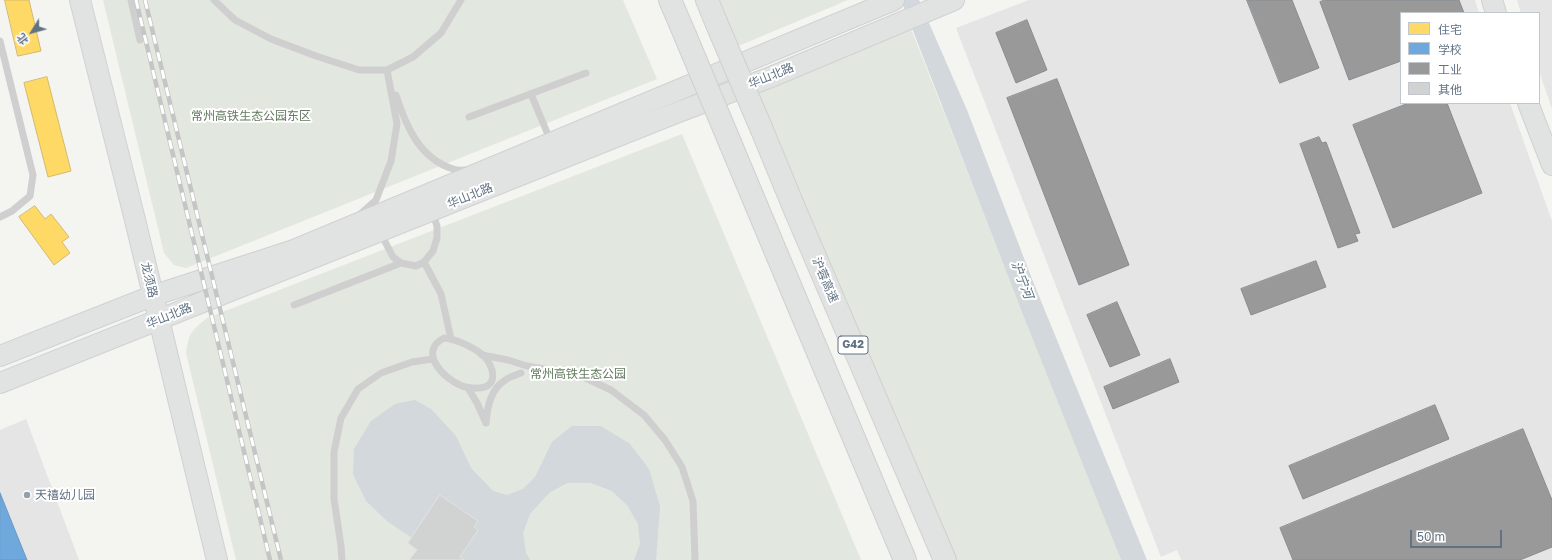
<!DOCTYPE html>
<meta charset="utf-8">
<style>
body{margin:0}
#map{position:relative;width:1552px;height:560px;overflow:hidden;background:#f4f4f1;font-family:"Golos Text","Noto Sans SC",sans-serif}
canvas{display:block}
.legend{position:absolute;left:1400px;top:12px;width:140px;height:92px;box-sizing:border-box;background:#fff;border:1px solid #c0c7ce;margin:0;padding:5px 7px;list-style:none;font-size:12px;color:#617284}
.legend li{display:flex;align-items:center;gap:8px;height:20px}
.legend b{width:20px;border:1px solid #c0c7ce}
.north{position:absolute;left:12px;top:12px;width:40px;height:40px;-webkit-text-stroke:3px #fff;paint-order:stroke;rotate:233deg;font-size:11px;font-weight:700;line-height:16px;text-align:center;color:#617284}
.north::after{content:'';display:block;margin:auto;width:14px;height:18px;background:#617284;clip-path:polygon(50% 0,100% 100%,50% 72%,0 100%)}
.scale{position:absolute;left:1410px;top:530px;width:92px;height:18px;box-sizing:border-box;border:2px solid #617284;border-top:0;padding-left:5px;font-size:12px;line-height:14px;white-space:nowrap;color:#617284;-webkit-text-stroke:3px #fff;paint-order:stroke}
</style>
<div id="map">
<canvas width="1552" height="560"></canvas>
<ul class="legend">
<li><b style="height:11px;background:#ffd966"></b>住宅</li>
<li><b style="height:11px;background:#6fa8dc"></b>学校</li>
<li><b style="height:11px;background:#999"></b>工业</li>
<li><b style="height:11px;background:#d1d2d2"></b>其他</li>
</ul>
<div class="north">北</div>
<div class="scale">50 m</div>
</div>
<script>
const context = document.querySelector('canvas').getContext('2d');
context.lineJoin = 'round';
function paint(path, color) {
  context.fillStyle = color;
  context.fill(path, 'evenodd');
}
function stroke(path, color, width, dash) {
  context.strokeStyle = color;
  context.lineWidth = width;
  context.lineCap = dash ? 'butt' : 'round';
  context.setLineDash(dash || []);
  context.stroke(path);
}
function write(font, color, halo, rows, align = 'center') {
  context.font = font + ' "Golos Text","Noto Sans SC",sans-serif';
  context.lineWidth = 4;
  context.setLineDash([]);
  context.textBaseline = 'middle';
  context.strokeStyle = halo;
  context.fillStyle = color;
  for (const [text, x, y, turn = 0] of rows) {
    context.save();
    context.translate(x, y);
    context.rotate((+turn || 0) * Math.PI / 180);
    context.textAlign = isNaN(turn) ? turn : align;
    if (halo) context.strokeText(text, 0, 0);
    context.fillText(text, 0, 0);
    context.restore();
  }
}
const built = new Path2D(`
 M1029 0H1475L1479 13H1401V103H1510L1552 221V560H1181L1177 550 1161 557 956 28Z
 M1517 0H1552V109L1539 71V13H1521Z
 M26 419 79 560H0V430Z`);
const green = new Path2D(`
 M103 0H623L657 79 186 268 174 265 164 253Z
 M716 0H848L736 47Z
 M911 29 1121 560H955L757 93Z
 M682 134 861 560H236L186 353C189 333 191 331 207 318Z`);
const water = new Path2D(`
 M901 0H919L967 110 1032 279 1147 560H1121L1024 317Z
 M415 400 431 409 456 436 471 468 493 491 507 495 523 489 535 477 552 442 572 426H601L630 444 649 469 660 506 656 560H634L640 544 638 524 627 505 612 491 591 483H567L549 493 530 514 523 533 526 553 530 560H464L460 557 478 530 412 538 387 521 366 501 353 474 354 449 371 421 395 404Z`);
const homes = new Path2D(`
 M5 0H29L41 51 18 56Z
 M47 77 71 171 48 177 24 83Z
 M35 206 45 219 51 214 69 237 62 242 70 253 54 265 19 217Z`);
const schools = new Path2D(`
 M0 493 27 560H0Z`);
const industry = new Path2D(`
 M1247 0H1292L1319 68 1280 83Z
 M1325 0H1459L1464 13H1401V61L1349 80 1320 2Z
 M1027 20 1047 70 1016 83 996 33Z
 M1057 79 1129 265 1079 285 1007 98Z
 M1409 103H1447L1482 193 1393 228 1353 125Z
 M1319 137 1322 143 1326 142 1360 233 1355 234 1358 241 1338 248 1300 144Z
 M1316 261 1326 287 1251 315 1241 289Z
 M1117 302 1140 355 1110 367 1087 315Z
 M1170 359 1179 382 1113 409 1104 387Z
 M1435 405 1449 439 1303 499 1289 466Z
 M1523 429 1552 500V547L1520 560H1293L1280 528Z`);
const building = new Path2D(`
 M440 495 478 521 474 527 478 530 460 557 464 560H409L417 550 408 543Z`);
const lane = new Path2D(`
 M131 0 140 40
 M214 0 235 20 271 39 316 56 359 70H387L413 57 441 33 461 0
 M0 41 33 175 30 196 12 211 0 217
 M531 94 551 142
 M396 95C406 126 419 158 453 169 458 171 464 170 469 170
 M469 117 586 73
 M358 216 376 200 391 161 397 124 387 70
 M380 232 393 257 401 263 416 266 424 262 433 251 437 238V226L432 211
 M424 262 441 294 451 339
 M294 305 401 263
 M444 338C456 339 473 347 483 355 494 366 500 388 477 388 472 388 467 388 462 386 444 379 417 352 444 338Z
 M482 355 508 360 527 366 579 375 611 390 644 415 665 440 682 467 693 501 695 560
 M468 388 477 403 485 421
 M486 423C487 408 490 390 504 381 509 377 515 375 521 373
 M342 560 341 546 334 499V452L341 418 358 389 381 373 412 362 433 359`);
const secondary = new Path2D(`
 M80 0 135 220 217 560
 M1492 0 1496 13
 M1528 103 1552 165
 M0 356 152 296 294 250 894 0
 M0 383 676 113 771 77 954 0`);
const highway = new Path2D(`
 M670 0 685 35
 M707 0 716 22
 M762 130 795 210 945 560
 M731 145 905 560`);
const rail = new Path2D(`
 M136 0 270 560
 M145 0 281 560`);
const highwayBridge = new Path2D(`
 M716 22 762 130
 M685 35 731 145`);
const markers = [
 [27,495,4,"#94a0aa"]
];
const shields = [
 [853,345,30]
];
const shieldNames = [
 ["G42",853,345]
];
const streetNames = [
 ["华山北路",771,76,-22],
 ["华山北路",470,196,-22],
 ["龙须路",149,280,77],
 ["沪蓉高速",825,280,67],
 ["华山北路",169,316,-22]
];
const parkNames = [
 ["常州高铁生态公园东区",251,116],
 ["常州高铁生态公园",578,374]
];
const poiNames = [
 ["天禧幼儿园",35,495]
];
const waterNames = [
 ["沪宁河",1022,280,69]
];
paint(built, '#e4e5e4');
paint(green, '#e2e7df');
paint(water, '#d2d8db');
paint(homes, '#ffd966');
stroke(homes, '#d0ba6f', 1);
paint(schools, '#6fa8dc');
stroke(schools, '#6b98c2', 1);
paint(industry, '#999');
stroke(industry, '#888d93', 1);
paint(building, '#d1d2d2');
stroke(building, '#e3e3e1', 1);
stroke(secondary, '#d0d1d2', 22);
stroke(highway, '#cfd0d0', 24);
stroke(lane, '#cfcfd0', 7);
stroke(secondary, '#e1e2e2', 20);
stroke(highway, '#e1e2e2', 22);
stroke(rail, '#c4c5c6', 4.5);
stroke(rail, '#fff', 3, [9]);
stroke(highwayBridge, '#cfd0d0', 24, []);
stroke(highwayBridge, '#e1e2e2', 22);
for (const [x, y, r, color] of markers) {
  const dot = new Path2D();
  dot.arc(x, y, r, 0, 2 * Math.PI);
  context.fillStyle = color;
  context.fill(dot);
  stroke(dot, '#fff', 1.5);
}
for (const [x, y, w] of shields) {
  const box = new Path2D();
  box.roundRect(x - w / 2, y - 9, w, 18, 3);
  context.fillStyle = '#fff';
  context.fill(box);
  stroke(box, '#617284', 1);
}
write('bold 11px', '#617284', null, shieldNames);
write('12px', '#617284', '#fff', streetNames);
write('12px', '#647b60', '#fff', parkNames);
write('12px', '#617284', '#fff', poiNames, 'left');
write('italic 13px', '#5c7682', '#fff', waterNames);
</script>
